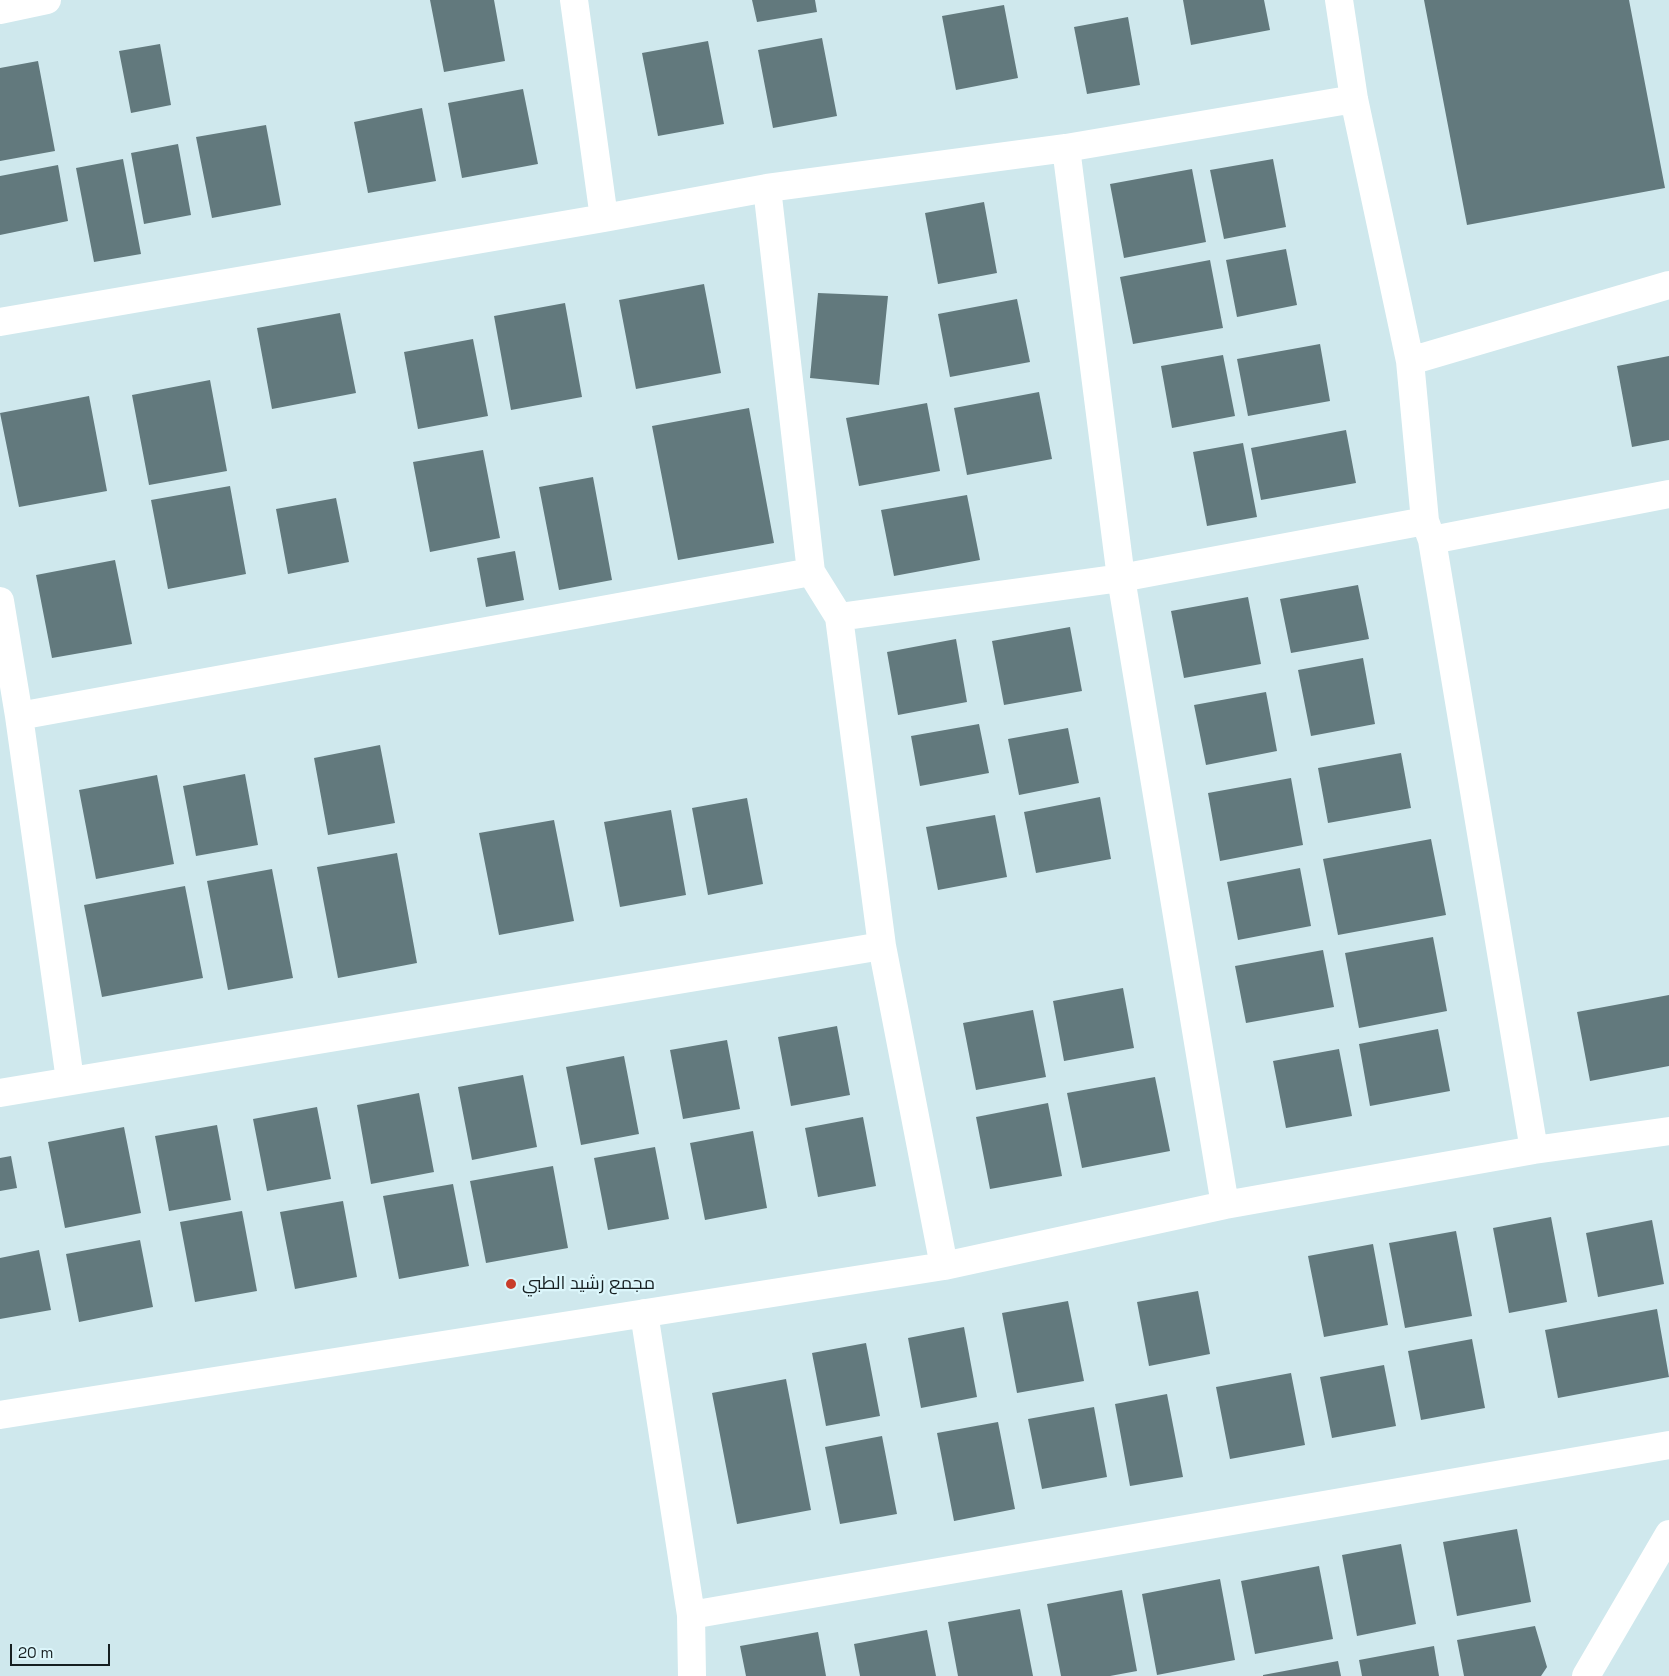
<!DOCTYPE html>
<meta charset="utf-8">
<style>
body{margin:0}
#map{position:relative;width:1669px;height:1676px;overflow:hidden;background:#cfe8ed;font-family:"Space Grotesk",sans-serif}
canvas{display:block}
.scale{position:absolute;left:10px;top:1644px;width:100px;height:22px;box-sizing:border-box;border:2px solid #161f21;border-top:0;padding-left:6px;font-size:15px;line-height:18px;white-space:nowrap;color:#161f21;-webkit-text-stroke:4px #dcf6fb;paint-order:stroke}
</style>
<div id="map">
<canvas width="1669" height="1676"></canvas>
<div class="scale">20 m</div>
</div>
<script>
const context = document.querySelector('canvas').getContext('2d');
context.lineJoin = 'round';
function paint(path, color) {
  context.fillStyle = color;
  context.fill(path, 'evenodd');
}
function stroke(path, color, width, dash) {
  context.strokeStyle = color;
  context.lineWidth = width;
  context.lineCap = dash ? 'butt' : 'round';
  context.setLineDash(dash || []);
  context.stroke(path);
}
function write(font, color, halo, rows, align = 'center') {
  context.font = font + ' "Space Grotesk",Cairo,sans-serif';
  context.lineWidth = 4.5;
  context.setLineDash([]);
  context.textBaseline = 'middle';
  context.strokeStyle = halo;
  context.fillStyle = color;
  for (const [text, x, y, turn = 0] of rows) {
    context.save();
    context.translate(x, y);
    context.rotate((+turn || 0) * Math.PI / 180);
    context.textAlign = isNaN(turn) ? turn : align;
    if (halo) context.strokeText(text, 0, 0);
    context.fillText(text, 0, 0);
    context.restore();
  }
}
const building = new Path2D(`
 M430 0H494L505 61 444 72Z
 M752 0H815L817 12 757 22Z
 M1183 0H1264L1270 30 1191 45Z
 M1424 0H1629L1665 188 1467 225Z
 M1004 5 1018 78 956 90 942 16Z
 M1128 17 1140 85 1087 94 1074 27Z
 M822 38 837 116 773 128 758 50Z
 M708 41 724 124 658 136 642 53Z
 M160 44 171 105 131 113 119 51Z
 M38 61 55 151 0 161V68Z
 M523 89 538 164 462 178 448 103Z
 M422 108 436 181 368 193 354 122Z
 M266 125 281 205 212 218 196 137Z
 M178 144 191 215 144 224 131 153Z
 M123 159 141 254 94 262 76 168Z
 M1273 159 1286 227 1224 239 1210 170Z
 M58 165 68 221 0 235V176Z
 M1192 169 1206 242 1124 258 1110 184Z
 M984 202 997 273 938 284 925 213Z
 M1286 249 1297 305 1237 317 1226 260Z
 M1210 260 1223 328 1133 344 1120 277Z
 M704 284 721 373 636 389 619 300Z
 M818 293 888 296 879 385 810 378Z
 M1017 299 1030 362 950 377 938 314Z
 M565 303 582 397 511 410 494 316Z
 M340 313 356 393 272 409 257 328Z
 M473 339 488 416 418 429 404 352Z
 M1320 344 1330 401 1248 416 1237 359Z
 M1223 355 1235 416 1172 428 1161 366Z
 M1669 356V440L1632 447 1617 366Z
 M210 380 227 471 149 485 132 395Z
 M1039 392 1052 459 967 475 954 408Z
 M89 396 107 491 19 507 0 413Z
 M927 403 940 471 859 486 846 418Z
 M749 408 774 543 678 560 652 426Z
 M1346 430 1356 483 1261 500 1251 448Z
 M1243 443 1257 517 1207 526 1193 452Z
 M483 450 500 538 430 552 413 462Z
 M593 477 612 580 559 590 539 487Z
 M230 486 246 574 168 589 151 500Z
 M967 495 980 560 894 576 881 510Z
 M336 498 349 562 288 574 276 509Z
 M515 551 524 600 486 607 477 558Z
 M115 560 132 644 52 658 36 575Z
 M1358 585 1369 639 1291 653 1280 599Z
 M1248 597 1261 664 1184 678 1171 611Z
 M1070 627 1082 691 1004 705 992 641Z
 M956 639 967 702 898 715 887 652Z
 M1363 658 1375 724 1311 736 1298 670Z
 M1266 692 1277 751 1206 765 1194 705Z
 M979 724 989 773 920 786 911 736Z
 M1068 728 1079 783 1019 795 1008 739Z
 M380 745 395 823 328 835 314 758Z
 M1401 753 1411 808 1328 823 1318 768Z
 M245 774 258 845 196 856 183 786Z
 M157 775 174 864 96 879 79 790Z
 M1291 778 1303 845 1220 861 1208 793Z
 M1100 797 1111 859 1036 873 1024 812Z
 M747 798 763 884 708 895 692 808Z
 M671 810 686 895 620 907 604 822Z
 M995 815 1007 877 938 890 926 827Z
 M554 820 574 921 499 935 479 833Z
 M1431 839 1446 915 1338 935 1323 859Z
 M397 853 417 963 338 978 317 867Z
 M1300 868 1311 926 1238 940 1227 882Z
 M272 869 293 978 228 990 207 881Z
 M185 886 203 978 102 997 84 905Z
 M1433 937 1447 1011 1359 1028 1345 953Z
 M1323 950 1334 1007 1246 1023 1235 966Z
 M1123 988 1134 1048 1064 1061 1053 1001Z
 M1669 995V1066L1590 1081 1577 1012Z
 M1033 1010 1046 1077 976 1090 963 1023Z
 M837 1026 850 1095 791 1106 778 1037Z
 M1438 1029 1450 1091 1370 1106 1359 1044Z
 M727 1040 740 1109 683 1119 670 1050Z
 M1339 1049 1352 1116 1286 1128 1273 1061Z
 M624 1056 639 1134 581 1145 566 1067Z
 M523 1075 537 1147 472 1160 458 1087Z
 M1155 1077 1170 1151 1082 1168 1067 1093Z
 M419 1093 434 1172 371 1184 357 1105Z
 M1048 1103 1062 1176 990 1189 976 1117Z
 M317 1107 331 1179 267 1191 253 1119Z
 M863 1117 876 1186 818 1197 805 1128Z
 M217 1125 231 1200 169 1211 155 1136Z
 M124 1127 141 1213 65 1228 48 1142Z
 M753 1131 767 1208 705 1220 690 1143Z
 M655 1147 669 1219 608 1230 594 1158Z
 M11 1156 17 1188 0 1191V1158Z
 M553 1166 568 1248 486 1263 470 1181Z
 M453 1184 469 1266 399 1279 383 1196Z
 M343 1201 357 1277 295 1289 280 1212Z
 M242 1211 257 1291 195 1302 180 1222Z
 M1551 1217 1567 1302 1509 1313 1493 1228Z
 M1652 1220 1664 1284 1598 1297 1586 1233Z
 M1456 1231 1472 1316 1405 1328 1389 1243Z
 M140 1240 153 1307 79 1322 66 1254Z
 M1373 1244 1388 1325 1324 1337 1308 1256Z
 M39 1250 51 1310 0 1319V1258Z
 M1198 1291 1210 1354 1149 1366 1137 1302Z
 M1068 1301 1084 1381 1017 1393 1002 1313Z
 M1657 1309 1669 1377 1558 1398 1545 1330Z
 M964 1327 977 1397 921 1408 908 1338Z
 M1472 1339 1485 1408 1421 1420 1408 1351Z
 M866 1343 880 1416 826 1426 812 1353Z
 M1384 1365 1396 1426 1332 1438 1320 1377Z
 M1291 1373 1305 1445 1230 1459 1216 1387Z
 M786 1379 811 1510 737 1524 712 1393Z
 M1167 1394 1183 1477 1130 1486 1115 1404Z
 M1094 1407 1107 1477 1042 1489 1028 1419Z
 M998 1422 1015 1509 954 1521 937 1433Z
 M882 1436 897 1514 840 1524 825 1447Z
 M1517 1529 1531 1602 1457 1616 1443 1542Z
 M1401 1544 1416 1624 1357 1636 1342 1555Z
 M1319 1566 1333 1639 1255 1654 1241 1581Z
 M1220 1579 1235 1660 1157 1675 1142 1594Z
 M1122 1590 1137 1671 1110 1676H1061L1047 1604Z
 M1020 1609 1033 1676H958L948 1622Z
 M1535 1626 1547 1667 1541 1676H1464L1457 1640Z
 M927 1630 936 1676H860L854 1644Z
 M818 1632 826 1676H746L740 1646Z
 M1434 1646 1439 1676H1362L1359 1660Z
 M1338 1661 1341 1676H1263V1675Z`);
const street = new Path2D(`
 M574 0 604 218
 M1339 0 1354 99 1410 361 1425 521 1432 540 1534 1150
 M0 10 47 0
 M1066 148 1121 578 1225 1205
 M767 188 811 572 839 617 882 946 944 1266
 M0 322 604 218 767 188 1066 148 1354 99
 M1410 361 1669 285
 M1432 540 1669 494
 M0 601 19 716 70 1080
 M839 617 1121 578 1425 521
 M19 716 811 572
 M0 1093 882 946
 M644 1313 691 1615 692 1676
 M0 1415 944 1266 1225 1205 1534 1150 1669 1131
 M691 1615 1669 1445
 M1586 1676 1669 1534`);
const markers = [
 [511,1284,6,"#c83c2a"]
];
const poiNames = [
 ["مجمع رشيد الطبي",522,1284]
];
paint(building, '#62797d');
stroke(street, '#fff', 28);
for (const [x, y, r, color] of markers) {
  const dot = new Path2D();
  dot.arc(x, y, r, 0, 2 * Math.PI);
  context.fillStyle = color;
  context.fill(dot);
  stroke(dot, '#dcf6fb', 2);
}
write('18px', '#161f21', '#dcf6fb', poiNames, 'left');
</script>
